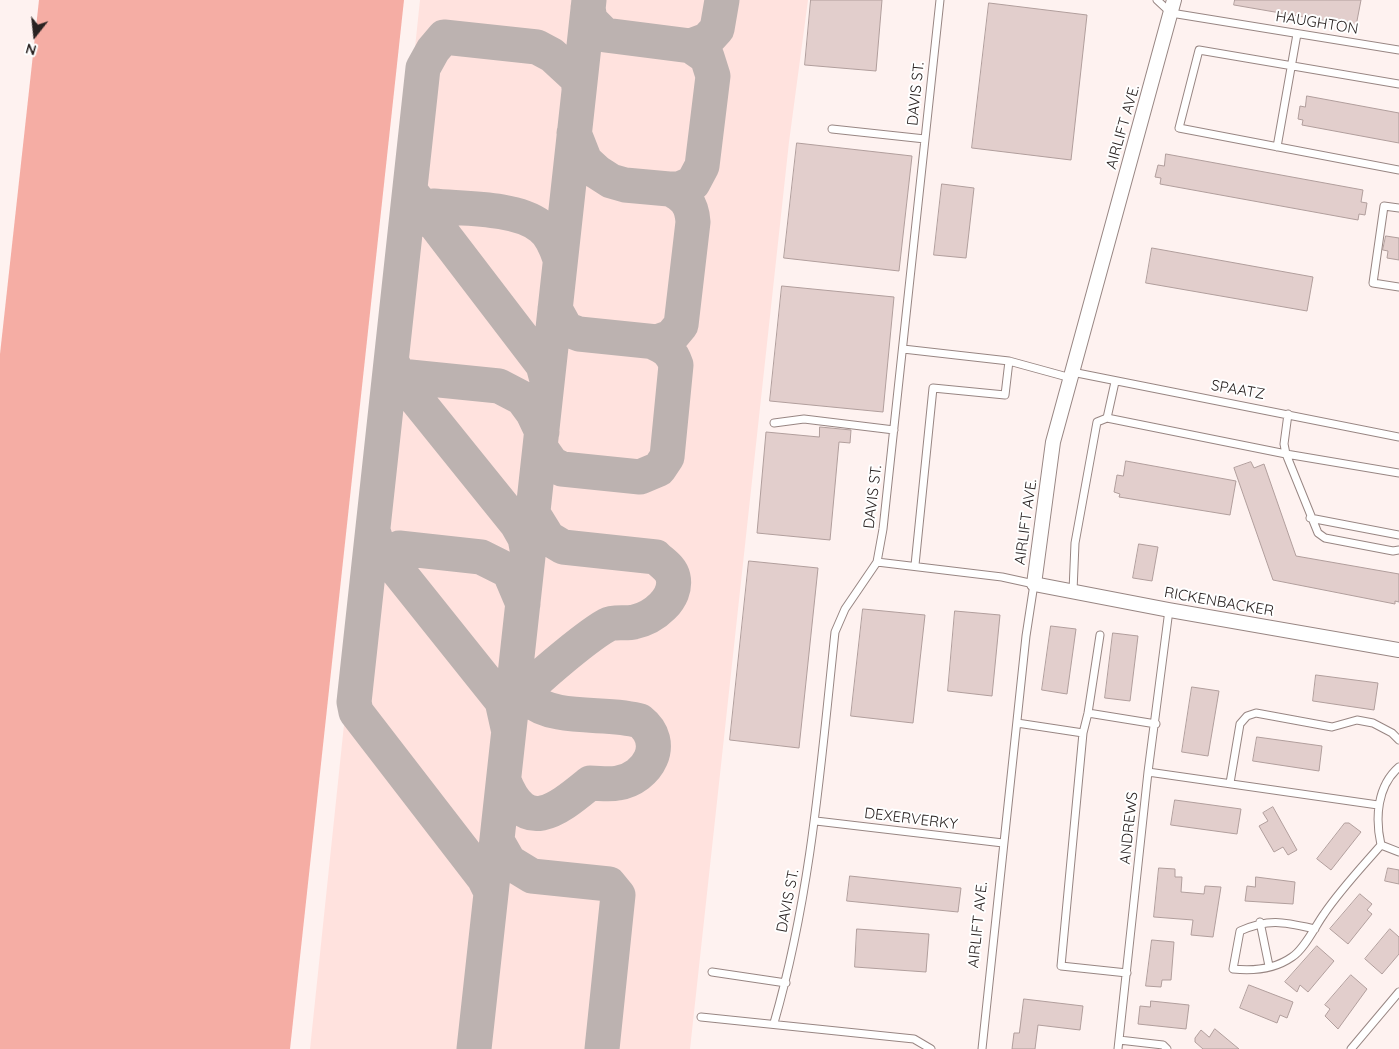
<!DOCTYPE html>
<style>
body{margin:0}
#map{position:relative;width:1399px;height:1049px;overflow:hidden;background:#fef2f0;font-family:Quicksand,sans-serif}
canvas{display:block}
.north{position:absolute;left:10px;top:10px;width:50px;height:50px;-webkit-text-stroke:4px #fff;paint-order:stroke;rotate:196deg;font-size:14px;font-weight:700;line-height:20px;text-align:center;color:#292221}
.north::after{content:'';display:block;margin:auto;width:18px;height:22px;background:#292221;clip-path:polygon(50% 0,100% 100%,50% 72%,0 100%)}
</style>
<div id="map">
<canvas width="1399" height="1049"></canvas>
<div class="north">N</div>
</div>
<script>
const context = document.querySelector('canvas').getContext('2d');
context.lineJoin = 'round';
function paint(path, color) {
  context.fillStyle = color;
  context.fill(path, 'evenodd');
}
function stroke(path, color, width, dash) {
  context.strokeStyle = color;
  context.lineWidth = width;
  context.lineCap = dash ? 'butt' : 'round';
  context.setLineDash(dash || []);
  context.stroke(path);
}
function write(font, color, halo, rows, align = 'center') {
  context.font = font + ' Quicksand,sans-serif';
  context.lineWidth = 4;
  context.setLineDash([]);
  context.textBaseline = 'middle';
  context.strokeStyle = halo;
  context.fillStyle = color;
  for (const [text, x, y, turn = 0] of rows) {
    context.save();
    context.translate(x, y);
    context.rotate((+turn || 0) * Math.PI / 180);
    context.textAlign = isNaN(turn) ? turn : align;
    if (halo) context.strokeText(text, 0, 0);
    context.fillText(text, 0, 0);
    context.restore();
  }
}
const built = new Path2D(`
 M420 0H808L789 142 690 1049H310Z`);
const green = new Path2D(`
 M39 0H404L290 1049H0V354Z`);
const taxiway = new Path2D(`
 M588 8 590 20 605 35 691 46 707 40 717 29 722 0
 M574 133 585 161 597 172 611 181 625 185 669 189H679L693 183 702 166 713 76 707 57 691 46
 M410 191 543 365 547 380
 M412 223 420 213 433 206C463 209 515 207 540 226 550 233 556 247 560 259
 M555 309 566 329 579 334 657 342 671 337 681 325 693 222C692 205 685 195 669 189
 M392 362 400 379 517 524 525 538 528 554
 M391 395 396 387 410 377 499 386 522 398 533 413 542 432
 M540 447 552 464 562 469 640 477 659 469 667 457 676 365C672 352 665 347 653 342
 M373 531 378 546 502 701 508 728
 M371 567 385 554 399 548 481 557 509 571 523 604
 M512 708C519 691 589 635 607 625 614 621 626 624 634 622 653 618 678 599 673 577 671 568 662 563 656 557L563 547 548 538 535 517
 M504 781C526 837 558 809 590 783 599 783 609 785 618 783 648 778 668 743 640 721 609 711 554 722 529 699 523 693 519 684 515 676
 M497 841 509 862 532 876 609 884 618 895 602 1049
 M491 892 484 878 356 712 354 702 423 68 433 50 444 37 537 47 552 55 578 79 579 88
 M474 1049 589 0`);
const building = new Path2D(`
 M811 0H882L876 71 805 65Z
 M1235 0H1361L1356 26 1234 5Z
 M989 3 1087 15 1071 160 972 148Z
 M1307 96 1399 113V143L1302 125 1303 120 1298 119 1300 106 1305 107Z
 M797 143 912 156 899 271 784 258Z
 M1166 154 1363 190 1361 202 1367 203 1365 215 1359 214 1358 220 1160 184 1161 178 1155 177 1158 165 1164 166Z
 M942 184 974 188 966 258 934 255Z
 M1386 236 1399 238V260L1387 258 1388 251 1383 250Z
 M1152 248 1313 277 1307 311 1146 283Z
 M782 286 894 297 883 412 770 401Z
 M820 427 851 430 850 443 839 442 830 540 757 533 766 432 819 437Z
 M1126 461 1236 481 1230 515 1119 497 1120 494 1114 492 1117 475 1123 476Z
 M1251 462 1254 468 1264 464 1296 556 1399 574V602L1395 601V604L1273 580 1234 468Z
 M1139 544 1158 547 1152 581 1133 578Z
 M749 561 818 568 799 748 730 740Z
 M863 609 925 615 913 723 851 716Z
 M955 611 1000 615 992 696 948 691Z
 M1051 626 1076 629 1067 694 1042 690Z
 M1113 633 1138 636 1130 701 1105 698Z
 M1316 675 1378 683 1374 710 1313 701Z
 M1192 687 1219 691 1208 756 1182 752Z
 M1257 737 1322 746 1319 771 1253 761Z
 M1175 800 1241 809 1237 834 1171 825Z
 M1273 807 1297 850 1288 855 1283 847 1274 852 1259 826 1268 821 1263 813Z
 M1345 823H1349L1361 832 1331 870 1317 859Z
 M1159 868 1175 869V877H1182L1181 892 1204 894 1205 886 1221 887 1213 937 1191 935 1193 920 1154 917Z
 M1388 868 1399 870V884L1385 881Z
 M850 876 961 888 958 912 847 901Z
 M1256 877 1295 882 1293 904 1245 901 1247 886 1255 887Z
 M1360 894 1372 904 1367 910 1372 914 1348 944 1330 929Z
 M857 929 929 934 926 972 855 967Z
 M1390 929 1399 937V954L1382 974 1365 959Z
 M1152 940 1174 942 1171 980H1162L1161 987 1146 986Z
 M1317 946 1334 961 1308 992 1300 985 1297 992 1285 982Z
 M1351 975 1367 989 1338 1029 1325 1016 1330 1009 1325 1005Z
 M1249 985 1293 1002 1287 1018 1280 1015 1277 1023 1240 1008Z
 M1024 999 1083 1006 1080 1030 1038 1025 1035 1049H1012L1014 1033H1019Z
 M1151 1001 1189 1005 1186 1029 1138 1024 1140 1006 1150 1007Z
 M1215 1029 1239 1049H1203L1195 1042V1038L1201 1030 1209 1037Z`);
const lane = new Path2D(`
 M1157 0 1171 13 1399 50
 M1399 84 1199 50 1179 128 1399 170
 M832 129 925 139
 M1277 147 1297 34
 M1399 208 1384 206 1373 283 1399 287
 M903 349 1009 361 1071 378
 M1072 372 1399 437
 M1115 382 1107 418 1286 454 1399 473
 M1288 414 1284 444 1286 454 1318 533 1325 538 1393 551 1399 550
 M774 423 804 419 894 430
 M1310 518 1399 535
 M877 562 1002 577 1034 584 1026 636 982 1049
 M915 565 933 388 1005 395 1009 361
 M1073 591 1075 543 1097 422 1107 418
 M1100 635 1088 713 1083 733 1061 966 1127 973
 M1088 713 1156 724
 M1017 723 1083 733
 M1148 772 1378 805
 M1230 783 1240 724 1247 716 1256 713 1332 727 1357 720 1373 723 1392 733 1399 740
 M816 821 1003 843
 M1381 845C1375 818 1377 786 1399 767
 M1381 845 1399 852
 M1260 922 1269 966
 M1315 929C1284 922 1269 918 1240 931L1233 969C1252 971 1275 969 1292 957 1304 950 1316 925 1324 914 1341 889 1362 867 1381 845
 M712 972 786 983
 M701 1017 914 1039 931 1049
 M774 1023C811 895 821 764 835 632L845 609 877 562 883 529 940 0
 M1119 1040 1163 1045 1167 1049
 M1118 1049 1148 772 1169 610
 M1351 1049 1399 992`);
const street = new Path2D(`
 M1174 0 1053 442 1034 584 1169 610 1399 650`);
const streetNames = [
 ["HAUGHTON",1317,23,9],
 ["DAVIS ST.",916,94,-84],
 ["AIRLIFT AVE.",1123,127,-74],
 ["SPAATZ",1238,390,10],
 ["DAVIS ST.",873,497,-83],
 ["AIRLIFT AVE.",1026,522,-82],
 ["RICKENBACKER",1219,602,10],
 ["DEXERVERKY",911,819,7],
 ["ANDREWS",1129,828,-84],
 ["DAVIS ST.",788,901,-79],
 ["AIRLIFT AVE.",978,925,-84]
];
paint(built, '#ffe2de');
paint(green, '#f5ada4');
stroke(taxiway, '#bcb2b0', 35);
paint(building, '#e2cecc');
stroke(building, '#b19e9c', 1);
stroke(lane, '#988683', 9);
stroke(street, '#988683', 16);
stroke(lane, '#fff', 7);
stroke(street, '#fff', 14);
write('15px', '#292221', '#fff', streetNames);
</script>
